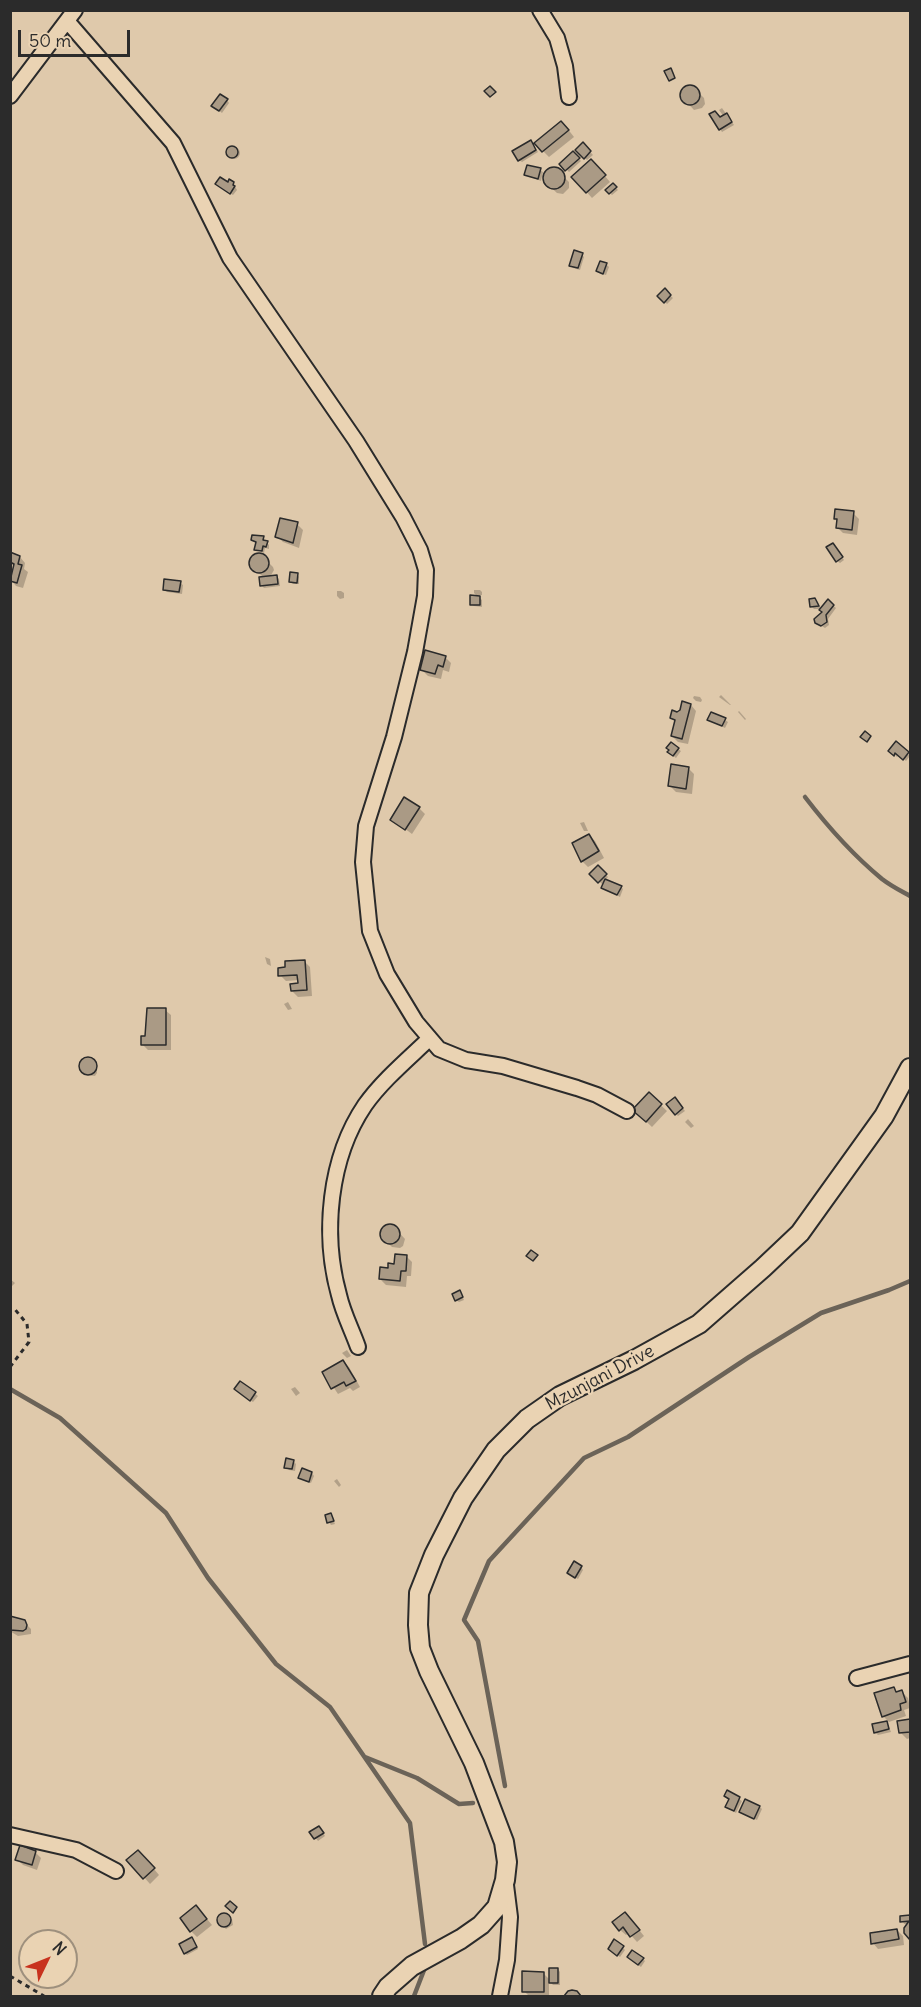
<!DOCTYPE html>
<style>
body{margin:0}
#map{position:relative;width:921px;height:2007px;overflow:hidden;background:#dfc9ab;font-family:Delius,sans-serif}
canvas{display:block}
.frame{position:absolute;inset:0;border:12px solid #2b2b2b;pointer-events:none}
.north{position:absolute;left:18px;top:1929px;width:60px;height:60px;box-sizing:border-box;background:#ead3b3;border:2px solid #9e907d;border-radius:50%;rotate:47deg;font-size:16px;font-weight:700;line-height:24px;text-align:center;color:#2b2b2b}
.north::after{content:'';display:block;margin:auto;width:21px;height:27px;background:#c8321e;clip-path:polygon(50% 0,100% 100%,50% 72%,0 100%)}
.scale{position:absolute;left:18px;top:30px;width:112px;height:27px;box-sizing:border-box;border:3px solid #2b2b2b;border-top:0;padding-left:8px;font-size:18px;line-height:21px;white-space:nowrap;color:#2b2b2b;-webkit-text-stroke:4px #ead3b3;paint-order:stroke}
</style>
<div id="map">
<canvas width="921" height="2007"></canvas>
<div class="frame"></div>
<div class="north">N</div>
<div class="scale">50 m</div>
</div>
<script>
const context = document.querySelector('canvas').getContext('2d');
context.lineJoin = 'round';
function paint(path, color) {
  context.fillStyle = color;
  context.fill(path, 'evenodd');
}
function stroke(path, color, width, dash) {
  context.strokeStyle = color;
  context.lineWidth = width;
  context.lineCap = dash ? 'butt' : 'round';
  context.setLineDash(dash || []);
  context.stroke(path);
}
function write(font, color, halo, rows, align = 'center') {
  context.font = font + ' Delius,sans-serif';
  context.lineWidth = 4.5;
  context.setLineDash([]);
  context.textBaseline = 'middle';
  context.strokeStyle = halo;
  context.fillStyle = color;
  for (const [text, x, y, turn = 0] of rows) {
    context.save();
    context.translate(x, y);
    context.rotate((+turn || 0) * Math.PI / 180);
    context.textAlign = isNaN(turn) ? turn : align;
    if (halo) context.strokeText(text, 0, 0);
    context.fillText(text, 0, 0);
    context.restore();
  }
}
const shadow = new Path2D(`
 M688 87 694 88 704 98 705 104 702 108 694 110 682 97V92Z
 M227 100 229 103 222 113 216 108Z
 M722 108 734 125 722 132 720 129V119L724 117 719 110Z
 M567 128 574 137 549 157 543 151Z
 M533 144 538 152 522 162 519 160Z
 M583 144 593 155 587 160 577 150Z
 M228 153a6 6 0 1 1 12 0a6 6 0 1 1-12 0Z
 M573 153 581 161 569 172 561 164Z
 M597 167 610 182 592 198 573 177Z
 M556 169 569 182V188L563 194 557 193 545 182 544 176 547 171Z
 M540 170 543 172 541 181 526 175Z
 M233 183 237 190 233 195 219 187Z
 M613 185 618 190 612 195 607 190Z
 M582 255 584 257 580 270 573 268 571 265Z
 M606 264 609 267 606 275 600 273 598 271Z
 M665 291 673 298 667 304 659 296Z
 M853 513 859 519 857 535 843 533 837 527 838 521 835 518Z
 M297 524 303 530 299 548 283 542 277 536Z
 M263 538 269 545V549L265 548 264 553 256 549 257 543 252 540Z
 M835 547 844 560 840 563 837 561Z
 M10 554 20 557 25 563 24 569 28 572 23 588 16 586 11 580 15 567 10 563Z
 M258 555H261L273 567 274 570 270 577H277L279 579 280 586 264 588 262 586 264 578 252 566V559Z
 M297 574 299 577V584H293L290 581Z
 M180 583 183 585 182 594 167 592 164 589Z
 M474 590H480L482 592V595H477L482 600V607L474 606 471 604 479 598 474 593Z
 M337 591H341L344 593V598L340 599 337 596Z
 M815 599 818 602 821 609H814L812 607Z
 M828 601 836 608 828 619 829 625 825 628 820 625Z
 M445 657 451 663 449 672 443 670 441 679 428 676 422 670Z
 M721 695 731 705H730L719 697Z
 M694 696 700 697 702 700 701 702 696 701 693 698Z
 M691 705 696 711 688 744 678 742 672 736 676 722 672 718Z
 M739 711 746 719 745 720 738 712Z
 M709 720H725L728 722 725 728Z
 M896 743 910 756 906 761 899 754 897 757 890 750Z
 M671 744 681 751 676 758 671 754Z
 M688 768 694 774 692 794 676 792 670 786Z
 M419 808 425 814 412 834 392 819Z
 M584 822 588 831H584L580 823Z
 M589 835 595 841 604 858 588 867 582 861Z
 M598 867 608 877 602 884 591 874Z
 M621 887 623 889 620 897 603 888Z
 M265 957 270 959 271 966 267 964Z
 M304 961 310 967 312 996 298 997 292 991 299 985V980L286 981 280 975Z
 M288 1002 292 1009 288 1010 284 1004Z
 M165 1010 171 1015V1050H148L142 1044Z
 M87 1058 91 1059 97 1065V1073L95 1076 86 1075 83 1072 81 1063Z
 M649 1094 667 1111 652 1127 634 1110Z
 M677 1101 685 1111 678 1116 676 1114Z
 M688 1119 694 1126 691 1128 685 1122Z
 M393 1226 405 1239 403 1246 400 1248 392 1247 383 1238V1230L385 1227Z
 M406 1256 412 1262 411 1276H407L406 1287 386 1285 380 1279Z
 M10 1279 15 1283 10 1288Z
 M460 1292 464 1300 459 1302 456 1300Z
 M347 1350 351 1356 347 1358 342 1353Z
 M343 1361 349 1367 360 1387 353 1391 350 1388 338 1394 324 1373Z
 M241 1383 258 1396 253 1402 238 1392Z
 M295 1387 300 1393 296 1396 291 1389Z
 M293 1461 296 1464 295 1471 289 1470 286 1467Z
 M312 1473 314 1476 311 1483 300 1478Z
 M337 1479 341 1485 339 1487 334 1481Z
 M331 1515 335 1524 331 1525 329 1522Z
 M581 1567 583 1570 578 1579 571 1575Z
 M10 1619 25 1623 31 1629V1634L18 1636 13 1633 10 1631Z
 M893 1689 898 1693 902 1692 908 1698 910 1708 904 1710 906 1716 889 1722 883 1716Z
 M910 1721V1738L907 1739 901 1733 899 1723Z
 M887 1722 891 1732 878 1735 875 1732Z
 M727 1792 742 1801 736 1813 727 1807 730 1800 725 1796Z
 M760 1807 762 1809 757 1820 744 1814Z
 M321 1830 325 1836 318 1841 311 1832Z
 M35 1852 41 1858 37 1870 23 1865 17 1859Z
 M144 1857 159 1875 150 1884 129 1860Z
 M202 1913 212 1925 197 1937 191 1931Z
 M226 1915 232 1919 233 1925 226 1929 219 1922V1919Z
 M901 1917H910V1940L907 1936 910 1924H904Z
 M631 1920 644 1936 637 1942 629 1933 626 1935 620 1930Z
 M897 1930 903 1936 904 1945 878 1949 873 1943Z
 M194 1942 198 1949 187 1955 185 1953Z
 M623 1948 625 1950 620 1957 612 1951Z
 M643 1959 645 1961 641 1967 631 1960Z
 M558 1969 560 1972V1985H553L549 1981V1996H529L524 1991 543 1973 551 1981Z`);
const stream = new Path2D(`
 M805 797C828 827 853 855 882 879 891 886 901 891 910 896
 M10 1389 60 1418 166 1513 208 1578 276 1664 330 1707 410 1823 425 1944
 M365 1757 417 1778 459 1804 473 1803
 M505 1786 478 1641 464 1620 489 1561 584 1458 628 1437 749 1357 821 1313 889 1290 910 1281
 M414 1996 426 1965`);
const building = new Path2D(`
 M671 68 675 78 669 81 664 71Z
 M680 95a10 10 0 1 1 20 0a10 10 0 1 1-20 0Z
 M490 86 496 92 490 97 484 91Z
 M220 94 228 99 219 111 211 106Z
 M715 111 720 117 727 113 732 122 719 130 709 114Z
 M561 121 569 130 542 152 534 143Z
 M531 140 536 150 518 161 512 151Z
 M583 142 591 151 584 159 575 150Z
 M226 152a6 6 0 1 1 12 0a6 6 0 1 1-12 0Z
 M573 151 580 158 565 171 559 164Z
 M591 159 606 175 586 193 571 177Z
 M527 165 541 168 538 179 524 175Z
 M543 178a11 11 0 1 1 22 0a11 11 0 1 1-22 0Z
 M220 177 228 182 229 179 234 182 233 185 235 186 230 194 215 184Z
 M613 183 617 187 609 194 605 190Z
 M574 250 583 253 578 268 569 266Z
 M600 261 607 263 603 274 596 271Z
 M665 288 671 295 664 303 657 296Z
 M835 509 854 511 852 530 836 528 837 519H834Z
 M280 518 298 522 293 543 275 537Z
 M252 535 264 536 263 540 268 541 266 547 263 546 262 551 254 550 256 542 251 540Z
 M833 543 843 557 836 562 826 547Z
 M10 552 20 556 18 564 22 565 17 583 10 581 14 564 10 562Z
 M249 563a10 10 0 1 1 20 0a10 10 0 1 1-20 0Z
 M290 572 298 573 297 583 289 582Z
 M277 575 278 584 260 586 259 577Z
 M164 579 181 581 179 592 163 590Z
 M470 595 480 596V605H470Z
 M815 598 819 606 810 607 809 599Z
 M828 599 834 605 826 615 827 622 821 626 815 623 814 619 822 612 819 610Z
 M425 650 446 656 443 667 438 665 435 674 420 670Z
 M682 701 691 704 682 739 671 736 675 720 670 718 672 710 677 712 680 710Z
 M711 712 726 718 722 726 707 720Z
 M865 731 871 736 867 742 860 737Z
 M896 741 909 752 903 760 895 753 894 756 888 751Z
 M671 742 679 748 673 756 667 752 669 750 666 748Z
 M671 764 689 767 686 789 668 786Z
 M404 797 420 807 405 830 390 820Z
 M589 834 599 851 581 862 572 843Z
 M598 865 607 874 598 883 589 874Z
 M605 879 622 886 617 895 601 888Z
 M305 960 307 990 291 991 290 984 298 983 297 975 278 976V968L285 967V961Z
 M147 1008H166V1045H141V1036H145Z
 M79 1066a9 9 0 1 1 18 0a9 9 0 1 1-18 0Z
 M649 1092 662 1104 646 1122 632 1110Z
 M675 1097 683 1108 675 1115 666 1104Z
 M380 1234a10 10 0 1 1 20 0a10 10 0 1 1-20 0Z
 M531 1250 538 1255 533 1261 526 1256Z
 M395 1254 407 1255 406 1271H401L400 1281 379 1279 380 1267 388 1268V1263L394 1264Z
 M460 1290 463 1297 455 1301 452 1294Z
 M343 1360 356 1381 346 1386 344 1382 331 1389 322 1372Z
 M240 1381 256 1392 250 1401 234 1389Z
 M286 1458 294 1460 292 1469 284 1468Z
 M302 1468 312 1472 309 1482 298 1478Z
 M331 1513 334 1521 327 1523 325 1515Z
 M574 1561 582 1566 575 1578 567 1573Z
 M10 1616 25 1620 27 1625 26 1629 23 1631 10 1630Z
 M894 1687 896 1692 902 1690 906 1702 900 1704 901 1710 882 1717 874 1693Z
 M910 1719V1732L899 1733 897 1721Z
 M887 1721 889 1729 874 1733 872 1724Z
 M727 1790 740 1797 734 1811 725 1807 729 1799 724 1796Z
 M745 1799 760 1806 754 1819 739 1812Z
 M319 1826 324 1833 314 1839 309 1832Z
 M20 1845 36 1851 32 1865 15 1860Z
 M138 1850 155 1868 143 1879 126 1860Z
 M230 1901 237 1907 233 1913 225 1906Z
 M196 1905 207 1919 190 1932 180 1918Z
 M625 1912 640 1930 630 1937 623 1927 619 1931 612 1922Z
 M217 1920a7 7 0 1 1 14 0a7 7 0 1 1-14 0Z
 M910 1915V1921L900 1922V1916Z
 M909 1921H910V1940L904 1933V1928Z
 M897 1929 899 1939 871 1944 870 1933Z
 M192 1937 197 1947 184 1954 179 1944Z
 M614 1939 624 1946 617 1956 608 1949Z
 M632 1950 644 1958 638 1965 627 1957Z
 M549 1968H558V1983H549Z
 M522 1971 544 1972V1992H522Z
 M572 1990 577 1991 581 1996H564L568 1991Z`);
const path = new Path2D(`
 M10 1367 29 1342 27 1324 13 1307
 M10 1976 44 1996`);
const minor = new Path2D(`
 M540 10 557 38 565 66 569 97
 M68 22 173 143 230 258 356 441 403 517 420 550 426 570 425 596 415 652 394 737 366 826 363 862 370 931 387 974 416 1022 439 1049 466 1060 503 1066 577 1088 597 1095 627 1111
 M10 96 75 10
 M358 1347C352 1330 343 1313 339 1295 322 1234 329 1158 365 1105 382 1081 407 1060 429 1039
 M857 1678 910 1664
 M10 1835 76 1850 116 1871
 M500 1996 507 1960 510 1917 506 1885`);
const secondary = new Path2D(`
 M382 1996 388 1987 412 1966 461 1939 481 1925 497 1907 505 1880 507 1862 504 1842 474 1763 429 1671 420 1648 418 1625 419 1593 434 1555 463 1498 496 1450 527 1419 560 1396 634 1360 699 1324 763 1268 800 1233 884 1116 910 1068`);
const streetNames = [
 ["Mzunjani Drive",600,1378,-28]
];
paint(shadow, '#0003');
stroke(stream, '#6b6358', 4.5);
paint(building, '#aa9a85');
stroke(building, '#2b2b2b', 1.5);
stroke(minor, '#2b2b2b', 18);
stroke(secondary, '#2b2b2b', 22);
stroke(path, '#2b2b2b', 3, [4.5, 4.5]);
stroke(minor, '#ead3b3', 14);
stroke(secondary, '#ead3b3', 18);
write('18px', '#2b2b2b', '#ead3b3', streetNames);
</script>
